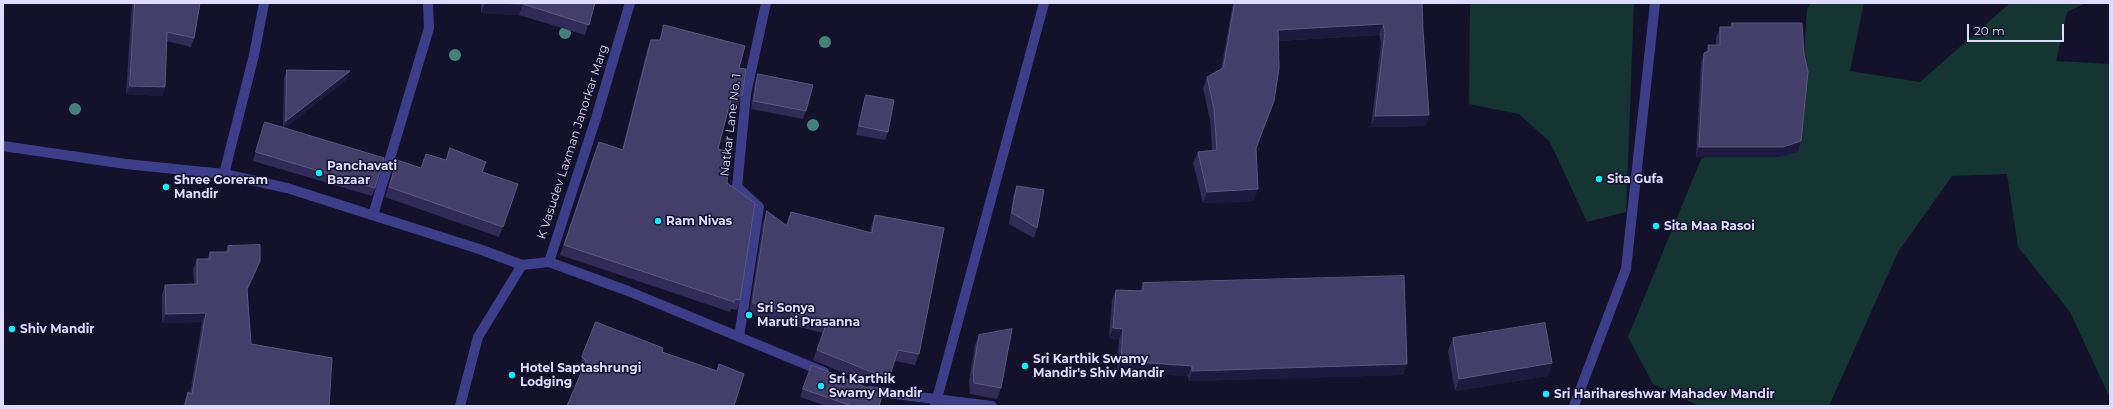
<!DOCTYPE html>
<style>
body{margin:0}
#map{position:relative;width:2113px;height:409px;overflow:hidden;background:#14112b;font-family:Montserrat,sans-serif}
canvas{display:block}
.frame{position:absolute;inset:0;border:4px solid #dedcfe;pointer-events:none}
.scale{position:absolute;left:1967px;top:24px;width:97px;height:18px;box-sizing:border-box;border:2px solid #dedcfe;border-top:0;padding-left:5px;font-size:12px;line-height:14px;white-space:nowrap;color:#dedcfe;-webkit-text-stroke:3px #14112b;paint-order:stroke}
</style>
<div id="map">
<canvas width="2113" height="409"></canvas>
<div class="frame"></div>
<div class="scale">20 m</div>
</div>
<script>
const context = document.querySelector('canvas').getContext('2d');
context.lineJoin = 'round';
function paint(path, color) {
  context.fillStyle = color;
  context.fill(path, 'evenodd');
}
function stroke(path, color, width, dash) {
  context.strokeStyle = color;
  context.lineWidth = width;
  context.lineCap = dash ? 'butt' : 'round';
  context.setLineDash(dash || []);
  context.stroke(path);
}
function write(font, color, halo, rows, align = 'center') {
  context.font = font + ' Montserrat,sans-serif';
  context.lineWidth = 3;
  context.setLineDash([]);
  context.textBaseline = 'middle';
  context.strokeStyle = halo;
  context.fillStyle = color;
  for (const [text, x, y, turn = 0] of rows) {
    context.save();
    context.translate(x, y);
    context.rotate((+turn || 0) * Math.PI / 180);
    context.textAlign = isNaN(turn) ? turn : align;
    if (halo) context.strokeText(text, 0, 0);
    context.fillText(text, 0, 0);
    context.restore();
  }
}
const green = new Path2D(`
 M1470 3H1634L1626 212 1587 222 1550 142 1519 114 1469 104Z
 M1811 3H1864L1850 71 1920 82 2010 3H2086L2067 12 2056 61 2110 64V398L2070 312 2018 247 2007 174 1952 176 1898 252 1829 406H1699L1653 384 1628 337 1701 159 1730 142 1798 150 1807 9Z`);
const service = new Path2D(`
 M373 215 429 28 428 3`);
const minor = new Path2D(`
 M3 146 126 164 224 174 287 188 479 249 522 265 549 262 596 118 630 3
 M224 174 254 55 264 3
 M549 262 628 291 824 372
 M739 337 759 207 737 187 746 94 766 3
 M870 391 992 406
 M460 406 478 337 522 265
 M935 406 1044 3
 M1574 406 1626 269 1655 3`);
const trees = [
 [565,33],
 [825,42],
 [455,55],
 [75,109],
 [813,125]
];
const wall = new Path2D(`
 M132 3H200L194 38 191 47 167 41 165 87 162 96 126 94Z
 M481 3H595L585 35 519 15 481 13Z
 M1233 3H1422L1423 30 1429 115 1425 126 1371 127 1381 43 1379 35 1278 41 1256 149 1254 201 1203 203 1193 163 1198 152 1212 150 1210 120 1203 88 1207 77 1221 69Z
 M1732 23 1798 152 1779 157H1696L1701 63 1704 53H1706L1708 45H1716V38L1720 27H1730Z
 M664 25 739 68 742 96 738 107 729 105 718 149 727 183 740 300 737 310 731 309 730 312 560 255 595 152 622 150 647 50 651 40H659Z
 M287 70 350 71 347 79 285 128 375 188 372 196 253 161 265 122 283 127 284 78Z
 M758 74 806 111 803 119 751 109 755 82Z
 M866 95 888 132 885 140 856 135Z
 M397 160 421 168 482 172 518 184 499 237 385 197Z
 M1017 186 1037 228 1034 238 1009 224 1013 196Z
 M767 211 786 225 791 212 870 233 871 226 875 215 919 354 915 365 895 361 886 386 870 384 813 360 823 333 749 314 763 222Z
 M228 246 257 270 247 291 251 344 329 406H183L188 392 190 393 202 322 162 323V295L165 285 194 284 193 269 197 259H207L210 252H226Z
 M1143 283 1407 364 1403 375 1189 381 1188 376 1117 372 1119 339 1109 338 1112 300 1116 290 1140 291Z
 M596 322 662 352 717 371 744 374 582 371 579 367Z
 M979 335 1001 388 997 399 970 394 969 381 975 345Z
 M1453 338 1552 363 1548 376 1455 391 1448 351Z
 M812 365 879 406H826L800 397Z`);
const shadedWall = new Path2D(`
 M485 3 523 4 519 15 481 13Z
 M1383 24 1379 35 1274 41 1278 30Z
 M350 71 347 79 283 129 286 121Z
 M130 86 165 87 162 96 126 94Z
 M1429 115 1425 126 1371 127 1375 116Z
 M1801 141 1798 152 1779 157H1696L1699 147Z
 M1258 189 1254 201 1203 203 1207 192Z
 M260 261 257 270 244 299 247 289Z
 M206 313 202 322 162 323 166 314Z
 M1113 328 1123 329 1119 339 1109 338Z
 M1121 361 1192 366 1188 376 1117 372Z
 M1552 363 1548 376 1455 391 1459 379Z
 M1407 364 1403 375 1189 381 1192 371Z
 M874 373 890 375 886 386 870 384Z`);
const building = new Path2D(`
 M135 3H200L194 38 167 32 165 87 130 86Z
 M485 3H595L589 25 523 4Z
 M1235 3H1422L1423 30 1429 115 1375 116 1385 32 1383 24 1278 30 1279 68 1274 101 1256 148 1258 189 1207 192 1198 152 1217 150 1214 109 1207 77 1223 68Z
 M1732 23H1802L1804 54 1808 72 1801 141 1783 147H1699L1704 53 1709 51 1708 45H1720V27H1732Z
 M664 25 745 46 739 68 746 69 742 96 732 95 718 149 729 152 727 183 755 203 740 300 735 299 734 302 564 245 599 142 623 150 651 40H660Z
 M287 70 350 71 286 121Z
 M758 74 813 85 806 111 754 101Z
 M866 95 894 100 888 132 859 126Z
 M265 122 384 158 375 188 256 152Z
 M450 148 486 162 482 172 518 184 503 227 389 187 397 160 421 168 426 154 446 160Z
 M1017 186 1044 190 1037 228 1012 213Z
 M767 211 787 226 791 212 872 233 875 215 944 228 919 354 898 350 890 375 874 373 817 350 827 322 753 303Z
 M260 245V261L247 289 251 344 332 358 329 406H185L188 392 192 394 206 313 166 314 165 285 197 284V259H210V252H228V246Z
 M1404 276 1407 364 1192 371V366L1121 361 1123 329 1113 328 1116 290 1143 291V283Z
 M596 322 663 348 662 352 717 371 719 364 744 374 734 406H567L586 361 582 357Z
 M1545 323 1552 363 1459 379 1453 338Z
 M1012 329 1001 388 974 383 973 371 979 335Z
 M812 365 868 388 884 390 879 406H852L803 389Z`);
const markers = [
 [319,173,4,"#0bf0fb"],
 [1599,179,4,"#0bf0fb"],
 [166,187,4,"#0bf0fb"],
 [658,221,4,"#0bf0fb"],
 [1656,226,4,"#0bf0fb"],
 [749,315,4,"#0bf0fb"],
 [12,329,4,"#0bf0fb"],
 [1025,366,4,"#0bf0fb"],
 [512,375,4,"#0bf0fb"],
 [821,386,4,"#0bf0fb"],
 [1546,394,4,"#0bf0fb"]
];
const streetNames = [
 ["Natkar Lane No. 1",731,125,-83],
 ["K Vasudev Laxman Janorkar Marg",573,142,-72]
];
const poiNames = [
 ["Panchavati",327,166],
 ["Bazaar",327,180],
 ["Sita Gufa",1607,179],
 ["Shree Goreram",174,180],
 ["Mandir",174,194],
 ["Ram Nivas",666,221],
 ["Sita Maa Rasoi",1664,226],
 ["Sri Sonya",757,308],
 ["Maruti Prasanna",757,322],
 ["Shiv Mandir",20,329],
 ["Sri Karthik Swamy",1033,359],
 ["Mandir's Shiv Mandir",1033,373],
 ["Hotel Saptashrungi",520,368],
 ["Lodging",520,382],
 ["Sri Karthik",829,379],
 ["Swamy Mandir",829,393],
 ["Sri Harihareshwar Mahadev Mandir",1554,394]
];
paint(green, '#143532');
stroke(service, '#3d3e89', 10);
stroke(minor, '#3d3e89', 10);
context.fillStyle = '#42827a';
for (const [x, y] of trees) {
  context.beginPath();
  context.arc(x, y, 6, 0, 2 * Math.PI);
  context.fill();
}
paint(wall, '#322b58');
paint(shadedWall, '#1e193f');
paint(building, '#443e6a');
stroke(building, '#5c5781', 1);
for (const [x, y, r, color] of markers) {
  const dot = new Path2D();
  dot.arc(x, y, r, 0, 2 * Math.PI);
  context.fillStyle = color;
  context.fill(dot);
  stroke(dot, '#14112b', 1.5);
}
write('12px', '#dedcfe', '#14112b', streetNames);
write('bold 12px', '#dedcfe', '#14112b', poiNames, 'left');
</script>
